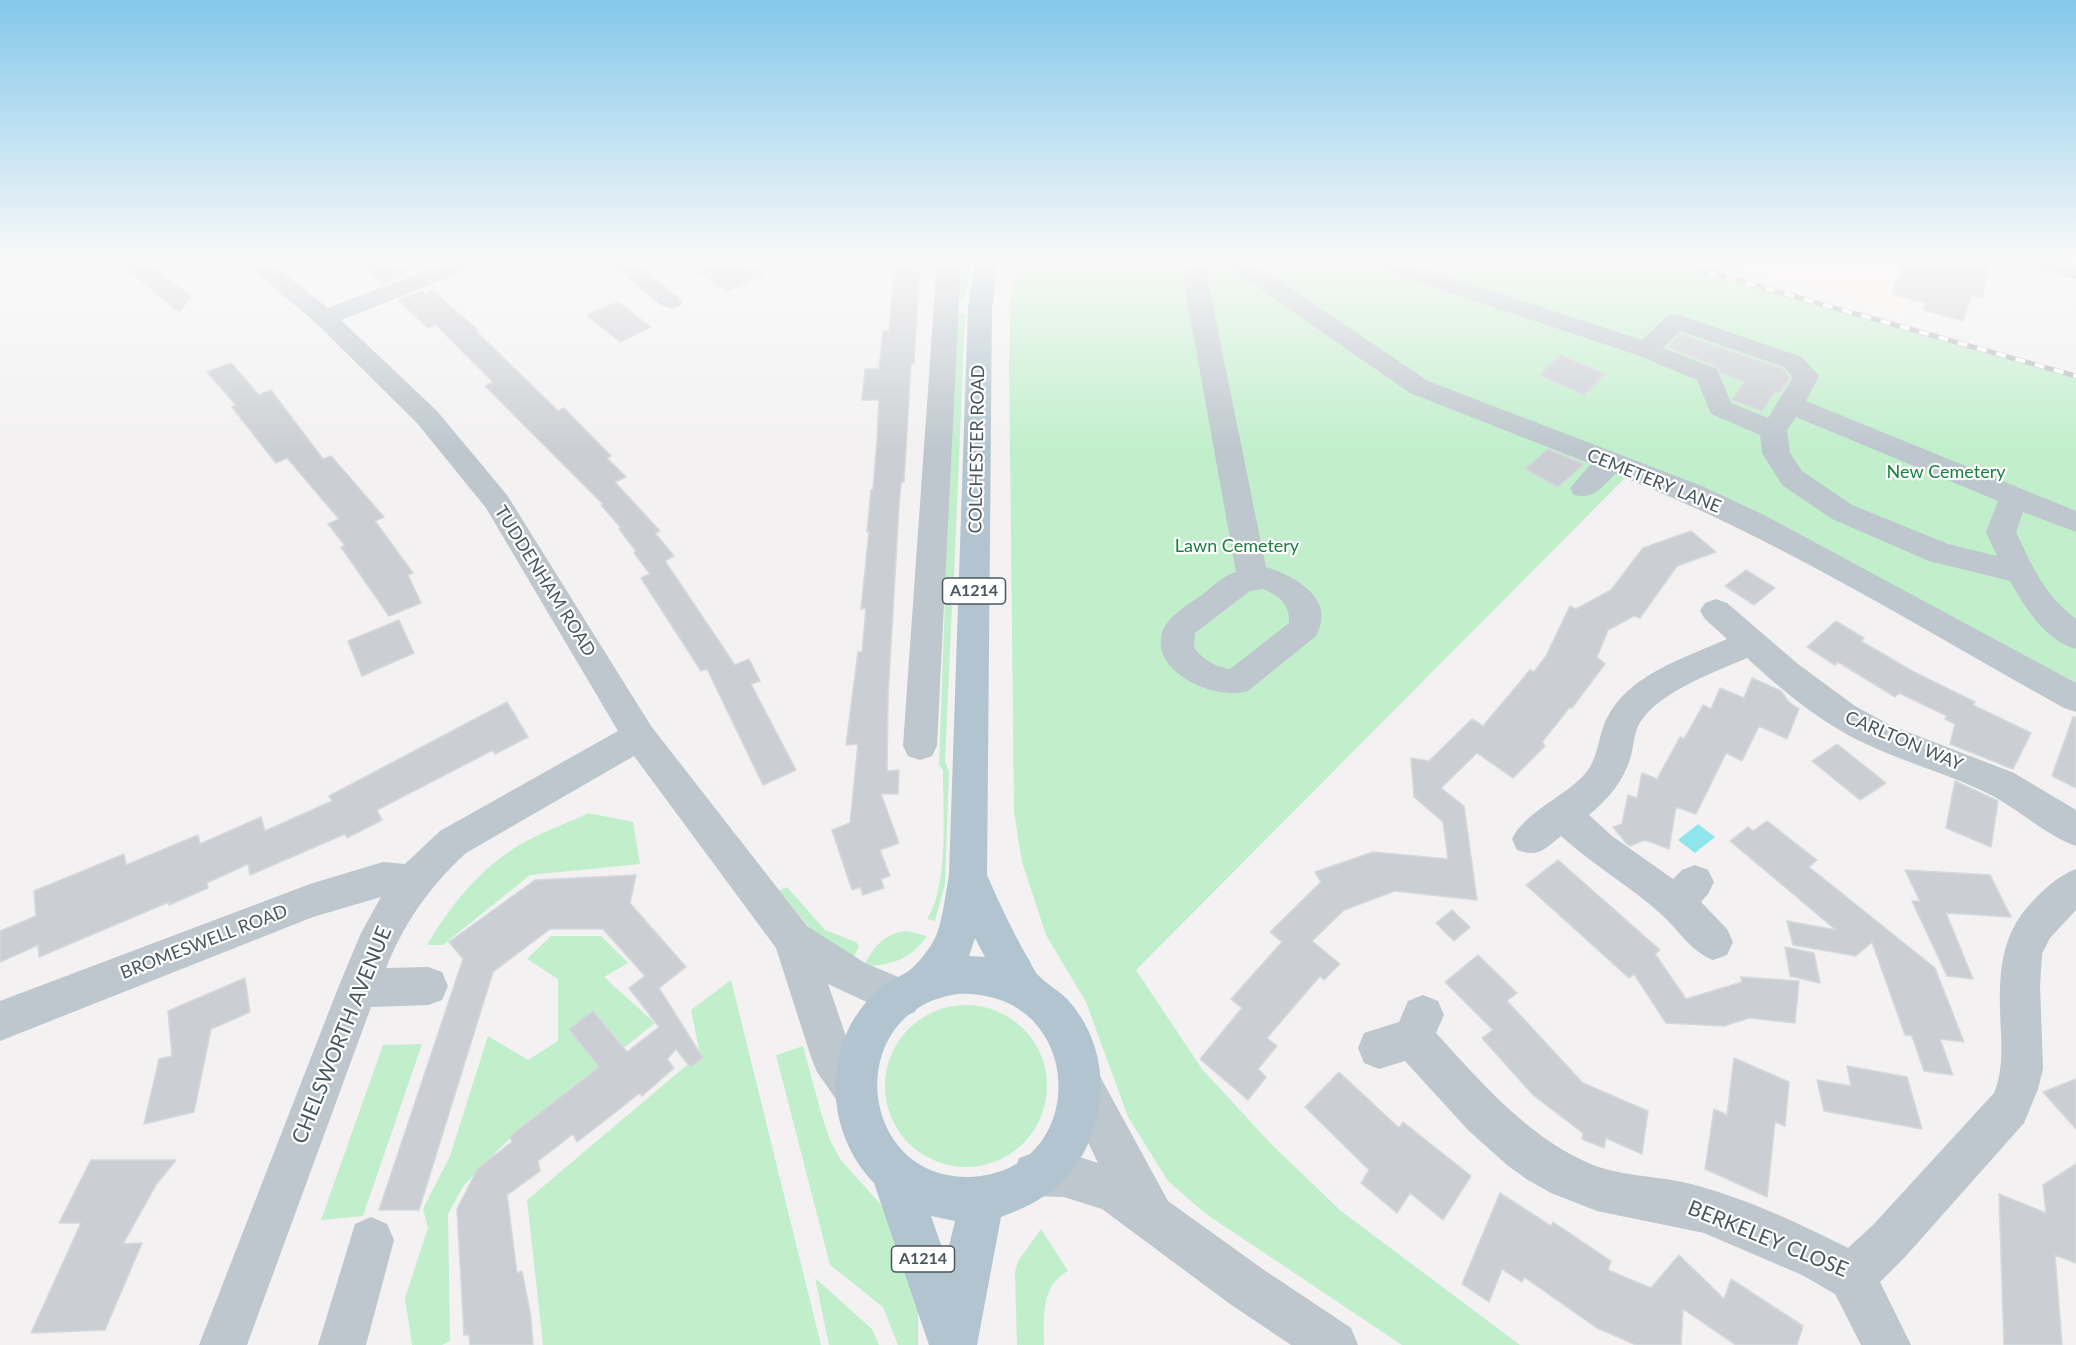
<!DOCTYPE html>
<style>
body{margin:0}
canvas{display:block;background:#f3f1f1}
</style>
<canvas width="2076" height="1345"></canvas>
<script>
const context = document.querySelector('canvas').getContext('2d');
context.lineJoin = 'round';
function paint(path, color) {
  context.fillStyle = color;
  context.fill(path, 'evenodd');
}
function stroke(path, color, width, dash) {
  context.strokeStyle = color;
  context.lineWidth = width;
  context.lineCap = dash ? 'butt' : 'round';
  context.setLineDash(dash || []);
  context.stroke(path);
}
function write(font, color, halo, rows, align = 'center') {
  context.font = font + ' Lato,sans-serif';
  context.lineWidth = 4.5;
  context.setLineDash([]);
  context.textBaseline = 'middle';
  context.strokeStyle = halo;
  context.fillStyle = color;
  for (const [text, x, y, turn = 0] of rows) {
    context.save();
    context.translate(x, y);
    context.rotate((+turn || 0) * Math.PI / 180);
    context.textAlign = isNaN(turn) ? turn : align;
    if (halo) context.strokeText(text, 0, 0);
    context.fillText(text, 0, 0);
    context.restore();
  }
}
const commercial = new Path2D(`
 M1751 261H1916L1903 315 1747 270Z`);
const green = new Path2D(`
 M955 261H973L966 296 959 301H953Z
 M1016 261H1199L1198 264 1207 265 1213 261H1225L1404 385 1625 478 1136 970 1202 1069 1271 1144 1341 1211 1520 1345H1402L1206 1214 1168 1181 1128 1117 1086 1002 1046 935 1022 862 1014 812 1009 357 1010 306Z
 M1249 261H1669L2076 376V689L1984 638 1426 382Z
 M960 314H965L954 577H945L957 317Z
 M945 600 952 606 945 762 949 771 945 884 935 921 927 919C949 886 943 810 943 771L939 764Z
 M588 813 633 822 640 864 530 875 443 945H427C451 905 479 869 521 844 542 832 566 824 588 813Z
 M787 887 825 930 856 942 859 946 851 963 823 944 779 891Z
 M907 931 927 936C911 959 891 966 863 966 874 948 883 933 907 931Z
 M551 936H601L628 963 604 977 655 1023 505 1143 464 1185 448 1214 450 1341 442 1345H412L405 1298 428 1228 423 1209 450 1156 488 1036 528 1060 558 1041V979L527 959Z
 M731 980 821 1345H543L527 1200 700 1054 691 1010Z
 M885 1086a81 81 0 1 1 162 0a81 81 0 1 1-162 0Z
 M422 1044 363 1216 321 1220 383 1045Z
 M803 1046 821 1113 830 1140 840 1159 883 1207 918 1297V1345H898L883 1307 830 1265 776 1055Z
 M1041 1229 1068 1271C1040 1286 1044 1318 1044 1345H1017L1015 1272 1018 1261Z
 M815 1278 872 1329 879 1345H829Z`);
const water = new Path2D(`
 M1698 824 1715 837 1695 853 1678 840Z`);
const building = new Path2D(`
 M116 261H148L191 297 179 312Z
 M358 261H390L406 275 382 284Z
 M683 261H743L764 275 726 292Z
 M895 261H920L914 363H911L904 482H901L899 506 888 696 887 771 899 770 898 794H881L899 843 880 850 890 876 881 879 884 888 863 895 860 887 852 890 832 830 850 823 858 744 846 745 858 652H862L866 608 861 609 869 532H867L871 490H873L877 442 879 400H862L865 369H879L883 331H889Z
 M1903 261H1973L1989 265 1982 298 1971 295 1963 321 1924 310 1926 303 1892 294Z
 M432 290 478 330 476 331 558 411 564 408 611 456 607 458 626 477 615 482 660 531 655 533 674 556 665 561 735 665 749 659 760 681 751 684 796 770 763 785 707 669 701 671 641 578 650 574 634 553 636 551 619 529 621 528 601 505 603 504 485 386 493 382 435 324 428 328 398 300 422 291 425 294Z
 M618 302 651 327 620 342 587 315Z
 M1681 334 1783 369 1790 378 1780 393 1775 392 1762 411 1732 400 1744 382 1721 373 1718 367 1667 347Z
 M1561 355 1605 374 1584 395 1539 375Z
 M231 363 259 395 271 390 323 459 331 456 384 517 375 521 413 573 408 575 421 603 389 616 341 547 345 546 328 524 339 519 287 458 276 463 232 407 236 405 207 372Z
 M1548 449 1584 464 1558 487 1525 469Z
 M1691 531 1716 552 1677 566 1640 618 1634 616 1608 630 1597 657 1605 664 1572 708 1570 707 1542 742 1545 746 1513 778 1477 753 1441 788 1464 806 1477 900 1395 891 1344 910 1312 941 1340 964 1324 980 1320 976 1267 1038 1277 1046 1258 1069 1266 1077 1248 1100 1200 1059 1242 1008 1231 999 1282 942 1270 932 1321 882 1315 872 1373 852 1448 859 1443 822 1414 797 1411 758 1429 761 1472 719 1483 726 1530 670 1534 672 1546 656 1570 606 1576 609 1611 590 1643 548Z
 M1746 570 1775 588 1754 605 1725 586Z
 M399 620 414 653 362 676 348 641Z
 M1836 621 1864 638 1861 641 1914 672 1975 702 1973 705 2031 733 2013 769 1950 744 1955 724 1945 719 1947 716 1899 693 1895 697 1838 662 1835 665 1807 647Z
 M1752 678 1781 691 1789 702 1799 709 1787 739 1759 726 1742 761 1726 753 1696 814 1676 807 1669 849 1645 840 1630 846 1626 843 1613 827 1622 824 1628 795 1637 798 1642 773 1657 779 1680 737 1684 739 1703 705 1711 709 1720 688 1744 698Z
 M507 702 528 737 495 754 493 750 377 810 382 820 347 838 345 834 250 875 248 864 207 883 208 888 169 905V902L39 957 38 945 0 962V931L36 916 34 891 124 854 126 865 198 835 200 844 261 817 265 831 332 801 329 796Z
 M2073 717H2076V788L2052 776Z
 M1837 744 1886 783 1860 800 1812 761Z
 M1955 781 1998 801 1991 847 1946 828Z
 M1767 821 1817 860 1809 867 1935 968 1964 1042 1940 1039 1953 1075 1924 1071 1912 1036 1905 1035 1872 942 1856 956 1793 945 1787 921 1836 930 1730 841 1748 827 1753 831Z
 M1558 860 1660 950 1655 954 1686 999 1742 982 1741 977 1799 981 1795 1023 1749 1018 1724 1026 1666 1023 1634 974 1629 978 1526 885Z
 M1905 870 1990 875 2011 917 1946 913 1973 979 1947 976 1912 901H1920Z
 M636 875 630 903 686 967 659 988 703 1058 690 1067 676 1049 667 1059 674 1068 642 1096 640 1093 577 1142 573 1134 538 1161 540 1171 507 1195 517 1273 522 1271 531 1317 533 1345H470L469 1335H464L457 1209 478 1168 512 1142 510 1136 599 1067 569 1029 593 1011 627 1052 659 1027 629 988 645 976 603 929H550L493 972 419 1210H379L463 959 449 942 535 880Z
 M1452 910 1470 927 1454 941 1436 923Z
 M1785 947 1814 953 1820 983 1790 976Z
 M1478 955 1517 993 1507 1001 1583 1083 1648 1111 1642 1154 1606 1138 1604 1148 1582 1139 1583 1133 1533 1095 1482 1038 1493 1030 1445 982Z
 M245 978 250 1012 211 1029 194 1112 144 1124 159 1059 172 1056 168 1011Z
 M1734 1058 1789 1082 1785 1126 1775 1122 1767 1197 1705 1169 1714 1109 1727 1115Z
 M1847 1066 1907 1077 1922 1129 1824 1111 1817 1080 1851 1086Z
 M1339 1072 1399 1128 1403 1122 1471 1176 1443 1220 1410 1193 1397 1213 1361 1183 1369 1170 1305 1107Z
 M2076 1079V1129L2043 1092Z
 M91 1160H176L156 1185 123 1244 142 1243 105 1330 31 1333 81 1223H59Z
 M2076 1164V1263L2055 1255 2062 1345H2004L1999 1194 2046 1213 2043 1185Z
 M1500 1193 1551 1226 1553 1222 1611 1261 1608 1270 1651 1288 1679 1255 1724 1299 1731 1279 1803 1326 1797 1345H1736L1683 1309 1681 1345H1636L1597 1328 1524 1277 1522 1282 1502 1269 1489 1302 1462 1284Z`);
const minor = new Path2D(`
 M242 261H268L328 308 449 261H482L478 266 341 320 437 411 507 495 651 726 807 926 865 963 915 984 921 998 915 1012 901 1018 828 984 849 1045 870 1075 876 1090 870 1105 855 1111 840 1105 817 1072 811 1057 776 948 634 756 466 853C430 886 404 923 386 968L428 967 442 972 448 986 442 1000 428 1005 371 1007 247 1345H199L338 988 361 933 381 897 313 917 0 1041V1001L310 884 383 862 405 864 440 831 618 731 486 508 417 423 316 323Z
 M607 261H634L683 301 680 306 671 308 662 306Z
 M937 261H961L937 746 932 756 920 760 908 756 903 746Z
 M1194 261H1218L1207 277 1266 567C1295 576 1337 599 1316 636L1248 691C1218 701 1155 675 1161 637 1165 617 1186 606 1202 595 1212 587 1224 575 1236 572L1183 277ZM1263 589C1279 596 1290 604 1289 623L1230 669C1215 667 1203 659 1194 648L1195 633 1250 591Z
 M1223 261H1250L1428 381 1702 486 1764 515 2076 683V712L2064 708C1917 626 1772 535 1615 474 1602 487 1594 500 1574 495L1570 488 1591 464 1410 393 1227 266Z
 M1365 261H1400L1642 340 1667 316 1676 314 1802 357 1819 376 1806 401 2076 511V532L2023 512 2016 532C2033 568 2044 594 2076 619V649C2044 639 2026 609 2010 581L1929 561 1832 519 1782 485 1762 453 1760 435 1711 414 1697 380 1637 355 1369 266ZM1680 331 1784 367 1793 377 1768 418 1731 403 1717 369 1663 348ZM1796 417 1998 501 1986 532 1997 556 1948 544 1852 505 1802 471 1790 453 1787 430Z
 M2021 261H2060L2076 265V279L2025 266Z
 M1716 599 1727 603 1798 664 1855 706 1890 725 2014 773 2076 810V846C2045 835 2019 809 1989 794 1950 774 1906 763 1866 744 1821 723 1783 691 1747 658 1715 672 1661 691 1641 721 1634 730 1634 745 1631 756 1624 781 1608 799 1589 815L1612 836 1673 879 1682 870 1695 865 1708 870 1714 882 1708 894 1701 902 1727 929 1733 942 1727 955 1713 960C1690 951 1679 930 1661 914 1630 886 1593 865 1561 836 1545 849 1538 858 1517 850L1512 839C1524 813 1562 798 1583 776 1599 760 1597 738 1607 718 1629 674 1685 658 1727 639L1705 619 1700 611 1705 603Z
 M2076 869V910L2050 938 2042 954 2040 986 2043 1069 2038 1089 2024 1123 1905 1257 1880 1282 1911 1345H1861L1835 1294 1802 1275 1704 1233 1597 1211 1551 1193 1528 1180 1507 1165 1468 1130 1405 1061 1379 1069 1364 1063 1358 1048 1364 1033 1399 1022 1408 1001 1423 995 1438 1001 1444 1015 1436 1033C1480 1081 1524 1133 1584 1161 1616 1177 1656 1175 1691 1184 1745 1198 1799 1223 1848 1248L1873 1225 1994 1093C2002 1074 2002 1053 2001 1033 1999 985 1996 939 2032 902 2045 888 2058 876 2076 869Z
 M1081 1063 1096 1069 1168 1201 1264 1270 1351 1328 1358 1345H1291L1230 1304 1102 1209 1064 1197 1035 1196 1019 1190 1013 1174 1019 1158C1046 1147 1070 1154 1098 1163L1060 1084 1066 1069Z
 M371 1217 387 1224 394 1240 366 1345H318L355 1224Z`);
const major = new Path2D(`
 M975 261H999L992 307 987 875C999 903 1012 930 1027 957 1031 962 1034 972 1039 976 1047 984 1058 990 1067 999 1102 1037 1110 1092 1090 1139 1073 1181 1043 1202 1001 1217L977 1345H929L874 1183C824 1131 821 1044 875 993 886 983 898 978 910 970 918 964 931 947 935 938 942 925 946 891 949 875L968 307ZM975 938 985 957 969 956ZM957 994C1084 988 1092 1162 981 1176 859 1191 837 1012 957 994ZM931 1216 955 1221 946 1259Z`);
const rail = new Path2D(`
 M1669 261 2076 376`);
const shields = [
 [974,591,63],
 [923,1259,63]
];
const shieldNames = [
 ["A1214",974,591],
 ["A1214",923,1259]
];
const streetNames = [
 ["COLCHESTER ROAD",977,449,-89],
 ["CEMETERY LANE",1654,481,22],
 ["TUDDENHAM ROAD",545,581,58],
 ["CARLTON WAY",1904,741,23],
 ["BROMESWELL ROAD",204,942,-21]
];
const parkNames = [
 ["New Cemetery",1946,472],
 ["Lawn Cemetery",1237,546]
];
const nearStreetnames = [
 ["CHELSWORTH AVENUE",342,1035,-68],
 ["BERKELEY CLOSE",1768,1239,22]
];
paint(commercial, '#fcf5ec');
paint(green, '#c1efcc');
paint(water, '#8ee6ec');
paint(building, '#cbcfd3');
stroke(building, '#d5d8dc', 1.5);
paint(minor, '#bdc7cd');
paint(major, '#b1c4cf');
stroke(rail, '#b3b7bb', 5);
stroke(rail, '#fff', 4, [10]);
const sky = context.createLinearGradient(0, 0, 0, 449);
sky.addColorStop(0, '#84c8ea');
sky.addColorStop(0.58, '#faf9f9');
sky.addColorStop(1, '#faf9f900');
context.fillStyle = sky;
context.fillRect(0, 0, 2076, 449);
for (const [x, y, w] of shields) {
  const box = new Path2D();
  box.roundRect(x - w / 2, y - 13, w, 26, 4.5);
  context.fillStyle = '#fff';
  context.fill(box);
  stroke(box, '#49575e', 1.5);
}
write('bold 16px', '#49575e', null, shieldNames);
write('18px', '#49575e', '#fff', streetNames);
write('18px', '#19813e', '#fff', parkNames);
write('21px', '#49575e', '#fff', nearStreetnames);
</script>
